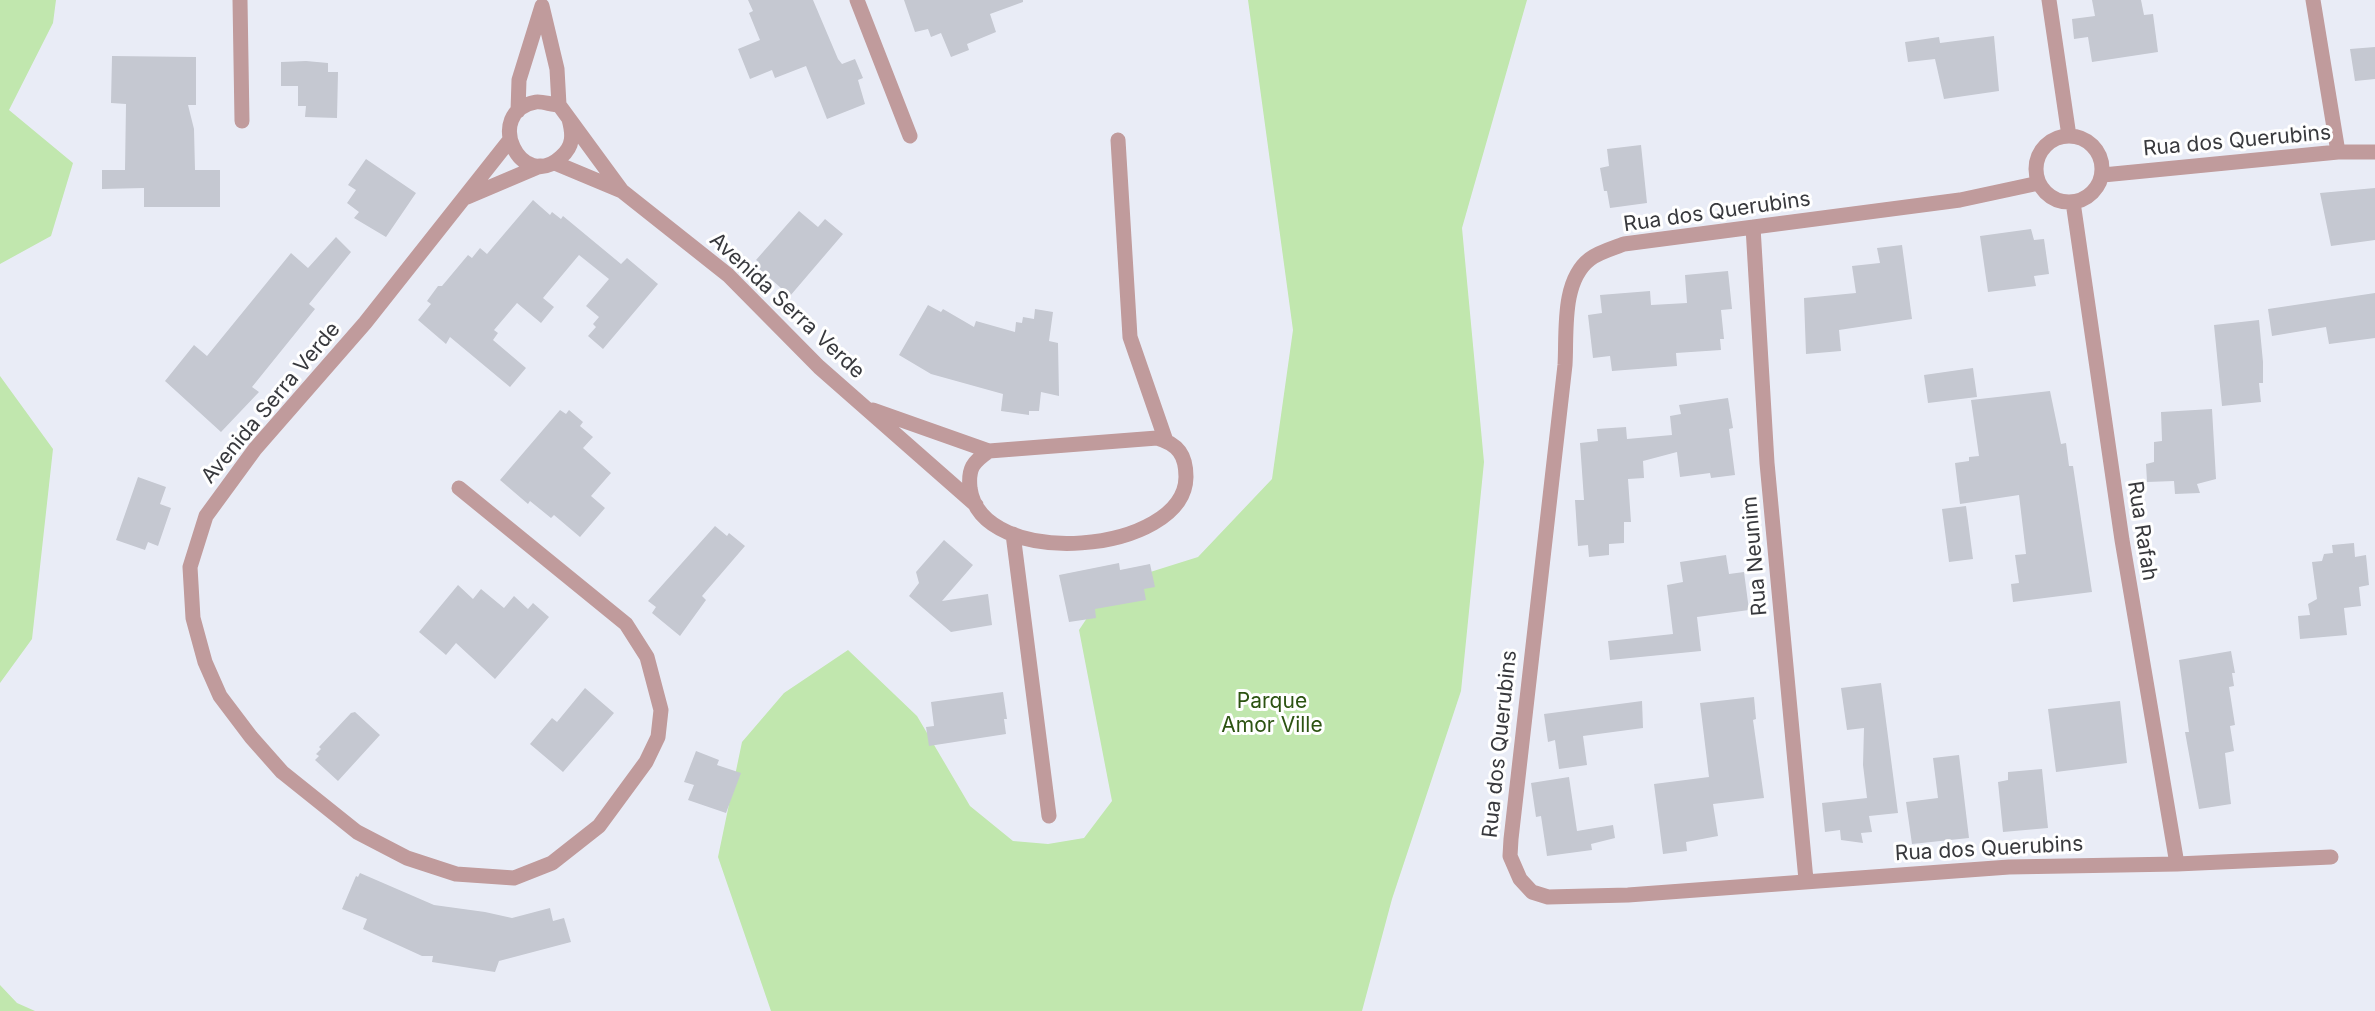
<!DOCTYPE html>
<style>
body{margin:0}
canvas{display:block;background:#e9ecf6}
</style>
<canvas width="2375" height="1011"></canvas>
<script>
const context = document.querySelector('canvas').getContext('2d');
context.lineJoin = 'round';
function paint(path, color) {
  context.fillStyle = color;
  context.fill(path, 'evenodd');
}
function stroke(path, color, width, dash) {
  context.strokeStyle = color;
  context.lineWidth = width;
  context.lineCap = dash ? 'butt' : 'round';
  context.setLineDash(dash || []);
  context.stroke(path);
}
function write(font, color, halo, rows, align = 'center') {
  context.font = font + ' Inter,sans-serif';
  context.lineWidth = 6;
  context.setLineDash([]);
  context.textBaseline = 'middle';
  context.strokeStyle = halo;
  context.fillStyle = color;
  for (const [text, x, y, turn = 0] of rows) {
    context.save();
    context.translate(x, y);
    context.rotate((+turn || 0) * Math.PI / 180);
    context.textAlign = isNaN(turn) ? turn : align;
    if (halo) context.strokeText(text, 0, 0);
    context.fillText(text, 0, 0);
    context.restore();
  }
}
const green = new Path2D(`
 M0 0H56L53 23 9 110 73 163 51 236 0 264Z
 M1248 0H1527L1462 228 1484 462 1461 691 1392 899 1362 1011H771L718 857 742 742 784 693 848 650 917 716 970 806 1013 841 1048 844 1084 838 1112 801 1079 630 1109 585 1198 557 1272 479 1293 330Z
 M0 376 53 449 32 639 0 683Z
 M0 985 17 1003 35 1011H0Z`);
const building = new Path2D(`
 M748 0H813L838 59 842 64 855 59 863 78 858 80 865 104 827 119 806 66 775 78 772 70 750 79 738 49 760 40 749 13 753 11Z
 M904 0H1023V2L990 14 996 32 967 44 969 50 951 57 941 33 931 37 928 29 915 32Z
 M2092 0H2141L2144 15 2153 14 2158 52 2092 62 2088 37 2074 39 2072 19 2095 16Z
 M1994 36 1999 91 1944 99 1935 59 1908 62 1905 42 1939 37 1940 43Z
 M2375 47V79L2355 81 2350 49Z
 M112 56 196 57V105H188L194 129 195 170H220V207H144V188L102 189V170H125L126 104 111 103Z
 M306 61 328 63V72H338L337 118 305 117 306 106H298V86H281V62Z
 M1641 145 1647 203 1610 208 1607 191H1604L1600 168 1609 166 1607 149Z
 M366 159 416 193 386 237 354 218 359 212 347 203 356 190 348 185Z
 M2375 188V240L2331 246 2320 193Z
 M533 200 550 215 552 212 561 219 563 216 621 264 627 258 658 284 603 349 588 336 596 327 593 324 599 317 586 306 609 279 579 255 543 298 554 307 541 323 517 303 494 330 498 333 493 340 526 368 510 387 450 337 446 344 418 320 431 304 427 301 438 286H442L468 255 472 258 480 248 487 254Z
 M799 211 818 227 825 219 843 234 790 296 756 266 759 262 756 260Z
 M2031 229 2034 240 2044 239 2049 274 2034 276 2036 286 1988 292 1980 236Z
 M336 237 351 252 309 304 315 309 252 387 259 392 221 432 165 381 194 345 207 356 291 253 308 268Z
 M1902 245 1912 319 1839 330 1841 351 1806 354 1804 298 1856 293 1852 266 1880 263 1877 248Z
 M1728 271 1732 309 1721 310 1724 339H1720L1721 350 1676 353 1677 366 1612 371 1610 356 1593 358 1588 315 1602 313 1600 295 1650 291 1651 305 1687 303 1685 275Z
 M2375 293V338L2329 344 2326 327 2272 336 2268 309Z
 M928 305 941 312 943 309 974 327 976 321 1015 332 1016 322 1022 323 1023 317 1034 319 1035 309 1053 312 1049 341 1058 343 1059 396 1041 392 1039 411H1029V415L1001 411 1003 394 931 374 899 355Z
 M2259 320 2263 362V383H2259L2261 402 2222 406 2214 325Z
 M1973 368 1977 397 1928 403 1924 375Z
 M2050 391 2061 444 2066 443 2069 466H2073L2092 592 2013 602 2011 584 2019 583 2015 555 2026 554 2019 495 1960 504 1955 463 1969 461V457L1979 456 1971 400Z
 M1728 398 1733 428 1729 429 1735 475 1711 478 1710 473 1680 477 1677 452 1643 461 1644 478 1628 479 1631 522H1624V543L1609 544V555L1589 557 1588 545 1578 546 1575 500H1584L1580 443 1598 441 1597 429 1626 427 1627 439 1672 435 1670 416 1681 414 1679 405Z
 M2212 409 2216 479 2197 484 2200 493 2175 494 2174 481 2147 482 2146 464 2154 462V442L2162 441 2161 412Z
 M560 410 566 414 569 410 583 422 580 426 593 437 583 448 611 473 591 496 605 508 580 537 554 515 551 518 530 501 528 504 500 480Z
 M138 477 166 487 160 504 171 508 158 546 148 542 145 550 116 540Z
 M1966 506 1973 559 1949 562 1942 509Z
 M715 526 727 536 729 533 745 546 702 596 706 600 680 636 652 613 656 607 648 601Z
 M944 540 973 565 942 601 988 594 992 625 951 632 909 596 919 583 916 572Z
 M2354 543 2355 557 2366 555 2369 585 2359 587 2361 606 2344 608 2347 635 2300 639 2298 616 2310 615 2308 604 2317 599 2312 562 2322 561 2324 554 2333 553 2332 545Z
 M1726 555 1729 574 1744 572 1749 610 1697 617 1701 651 1610 660 1608 641 1673 634 1667 585 1683 582 1680 562Z
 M1119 563 1120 570 1150 564 1155 587 1144 589 1146 600 1095 609 1096 618 1069 622 1059 575Z
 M458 585 473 599 481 589 504 608 514 596 528 609 533 603 549 617 495 679 456 643 446 655 419 632Z
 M2231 651 2235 673H2232L2234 686 2229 687 2235 725 2230 726 2234 751 2225 753 2231 804 2199 809 2185 732H2189L2179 660Z
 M1881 683 1898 813 1869 816 1872 832 1861 833 1863 843 1841 840 1840 830 1825 832 1822 803 1867 798 1863 765 1864 728 1847 730 1841 688Z
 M585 688 614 713 563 772 530 744 552 718 557 722Z
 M1003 692 1007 719H1004L1006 734 929 746 926 727 934 726 931 702Z
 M1754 697 1756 719 1753 720 1764 798 1713 804 1718 836 1686 842 1687 851 1663 854 1654 784 1709 777 1700 703Z
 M1642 701 1643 728 1583 736 1587 765 1559 769 1555 740 1548 742 1544 714Z
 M2120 701 2127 763 2056 772 2048 709Z
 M355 712 380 735 338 781 315 760 319 756 316 754 321 749 319 747 351 713Z
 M696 751 719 760 717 765 741 773 726 813 688 800 694 785 684 782Z
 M1959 755 1969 838 1912 844 1906 802 1938 798 1933 758Z
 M2042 769 2048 828 2003 832 1998 782 2008 780V772Z
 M1569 777 1577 831 1613 825 1615 838 1591 844 1592 850 1547 856 1541 816 1536 817 1531 783Z
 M360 873 434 905 485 912 512 918 550 908 553 921 564 918 571 942 499 961 495 972 432 962 433 956H422L363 929 367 919 342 909 356 876 358 877Z`);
const street = new Path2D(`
 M240 0 242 121
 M857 0 910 136
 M2049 0 2069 136
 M2313 0 2338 152
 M542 6 557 69 559 105
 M518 111 519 80 542 6
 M569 119C573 134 574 146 561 157 521 194 482 112 536 102 542 101 552 105 559 105L622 191 728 275 819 367 976 505
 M2036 169a33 33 0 1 1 66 0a33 33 0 1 1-66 0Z
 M1118 140 1130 337 1166 441
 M555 163 622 191
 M2103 175 2338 152H2375
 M2039 183 1960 200 1624 244C1614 248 1599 252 1590 259 1561 281 1567 333 1565 365L1511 839 1510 856 1520 879 1532 892 1548 897 1628 895 2009 867 2177 864 2331 857
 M467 197 540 166
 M2073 202 2122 540 2177 864
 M1753 227 1767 463 1806 880
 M873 410 989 451
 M1157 438C1178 444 1186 455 1186 477 1185 554 981 572 970 488 968 468 973 462 989 451Z
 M459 488 626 624 647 657 661 710 658 737 646 762 599 826 552 863 514 878 456 874 407 858 357 832 282 772 251 737 220 696 205 662 193 618 190 567 206 516 255 449 365 323 509 141
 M1013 534 1049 816`);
const streetNames = [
 ["Rua dos Querubins",2237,141,-5],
 ["Rua dos Querubins",1717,212,-8],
 ["Avenida Serra Verde",787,306,43],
 ["Avenida Serra Verde",271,403,-50],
 ["Rua Rafah",2142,531,81],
 ["Rua Neunim",1755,556,-95],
 ["Rua dos Querubins",1500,744,-84],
 ["Rua dos Querubins",1989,849,-3]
];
const parkNames = [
 ["Parque",1272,702],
 ["Amor Ville",1272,726]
];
paint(green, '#c1e7ae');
paint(building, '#c5c8d1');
stroke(street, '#c09b9c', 15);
write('21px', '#38393d', '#fff', streetNames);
write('21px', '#2c5312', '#fff', parkNames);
</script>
